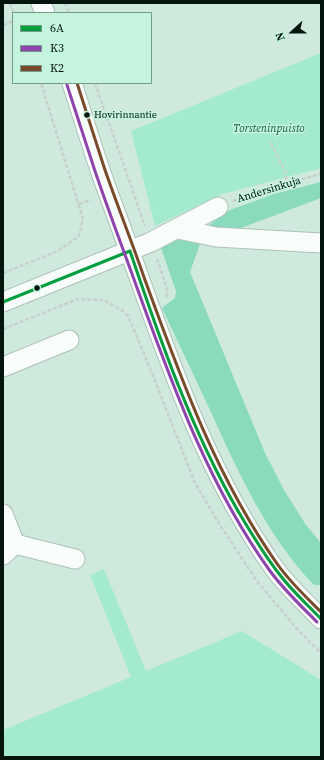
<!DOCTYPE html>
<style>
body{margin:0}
#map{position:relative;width:324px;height:760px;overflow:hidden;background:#cfe9dd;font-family:"Source Serif 4",serif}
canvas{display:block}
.frame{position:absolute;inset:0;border:4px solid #04150e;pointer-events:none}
.legend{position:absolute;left:12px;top:12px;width:140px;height:72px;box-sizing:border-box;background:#c4f4de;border:1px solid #779b8b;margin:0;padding:5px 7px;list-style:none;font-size:12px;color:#04150e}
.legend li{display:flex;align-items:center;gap:8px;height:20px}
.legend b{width:20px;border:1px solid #779b8b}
.north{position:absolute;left:272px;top:12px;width:40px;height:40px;-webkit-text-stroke:3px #c4f4de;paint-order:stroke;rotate:249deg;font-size:11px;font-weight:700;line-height:16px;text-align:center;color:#04150e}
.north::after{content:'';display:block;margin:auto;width:14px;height:18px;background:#04150e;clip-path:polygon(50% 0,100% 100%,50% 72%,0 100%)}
</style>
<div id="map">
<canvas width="324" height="760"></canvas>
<div class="frame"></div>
<ul class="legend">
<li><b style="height:5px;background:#009e3d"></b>6A</li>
<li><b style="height:5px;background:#8e44ad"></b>K3</li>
<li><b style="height:5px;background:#7a4b2a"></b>K2</li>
</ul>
<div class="north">N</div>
</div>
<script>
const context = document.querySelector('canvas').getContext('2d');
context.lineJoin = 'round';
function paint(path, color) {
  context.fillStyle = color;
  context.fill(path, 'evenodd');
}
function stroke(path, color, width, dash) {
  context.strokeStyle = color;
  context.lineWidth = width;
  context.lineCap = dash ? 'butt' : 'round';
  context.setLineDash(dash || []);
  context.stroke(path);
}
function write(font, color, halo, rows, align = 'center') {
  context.font = font + ' "Source Serif 4",serif';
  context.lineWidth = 3;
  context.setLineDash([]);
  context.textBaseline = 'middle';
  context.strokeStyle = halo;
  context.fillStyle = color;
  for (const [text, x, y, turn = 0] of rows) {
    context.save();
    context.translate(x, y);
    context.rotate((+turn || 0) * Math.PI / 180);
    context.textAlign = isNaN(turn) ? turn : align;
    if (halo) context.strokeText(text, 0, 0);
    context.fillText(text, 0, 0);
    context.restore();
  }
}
const green = new Path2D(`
 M321 53V168L223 194 155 226 131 131Z
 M104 569 146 671 242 631 321 680V757H3V730L131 677 90 575Z`);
const forest = new Path2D(`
 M321 182V198L225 234 205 228 230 210 274 194Z
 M188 237 200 244 190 272 265 453 284 490 306 525 321 543V585H314C267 536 238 472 210 410 194 376 178 342 162 308L175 298 176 291 160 245 173 238Z`);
const path = new Path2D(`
 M10 3 14 13
 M65 3 69 13
 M3 25 13 21
 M95 83 145 226
 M271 143 285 172 287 183
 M233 201 256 192 321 174
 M79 204 91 200
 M157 259 167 289V298
 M3 273 58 251 79 236 83 219 41 83
 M3 329 78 299 104 300 123 311 128 316 150 368 195 483 220 525 256 580 297 629 321 653`);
const minor = new Path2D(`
 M41 3 45 13
 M72 83C84 120 95 158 109 195 116 214 123 233 130 252 169 361 206 472 274 568 287 586 306 603 321 619
 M178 229 216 237 321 243
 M3 302 151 242 218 207
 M3 367 69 340
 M3 514 15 544 3 555
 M15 544 75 559`);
const bus1 = new Path2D(`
 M130 251C160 340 191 429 238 511 251 533 264 555 280 575 292 591 307 604 321 619
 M3 302 130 251`);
const bus2 = new Path2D(`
 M67 85C76 112 85 140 94 168 107 207 122 246 136 285 172 384 208 485 270 571 284 590 301 606 317 622`);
const bus3 = new Path2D(`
 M77 83C86 111 95 139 104 167 117 205 132 242 145 280 181 379 217 479 278 565 290 582 306 597 321 612`);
const markers = [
 [87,115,3.5,"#04150e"],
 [37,288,3.5,"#04150e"]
];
const busNames = [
 ["Hovirinnantie",94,115]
];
const parkNames = [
 ["Torsteninpuisto",269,129]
];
const streetNames = [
 ["Andersinkuja",269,190,-17]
];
paint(green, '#a4ebce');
paint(forest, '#89dbbb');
stroke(minor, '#adc1b8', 21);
stroke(path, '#c8d0cd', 2.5, [4, 2]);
stroke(minor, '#f8fcfa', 19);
stroke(bus1, '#009e3d', 3);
stroke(bus2, '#8e44ad', 3);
stroke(bus3, '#7a4b2a', 3);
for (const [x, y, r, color] of markers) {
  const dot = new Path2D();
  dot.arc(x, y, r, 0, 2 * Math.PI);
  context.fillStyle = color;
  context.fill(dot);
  stroke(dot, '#c4f4de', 1.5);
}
write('10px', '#04150e', '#c4f4de', busNames, 'left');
write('italic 11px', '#145a42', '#c4f4de', parkNames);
write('11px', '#04150e', '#c4f4de', streetNames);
</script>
